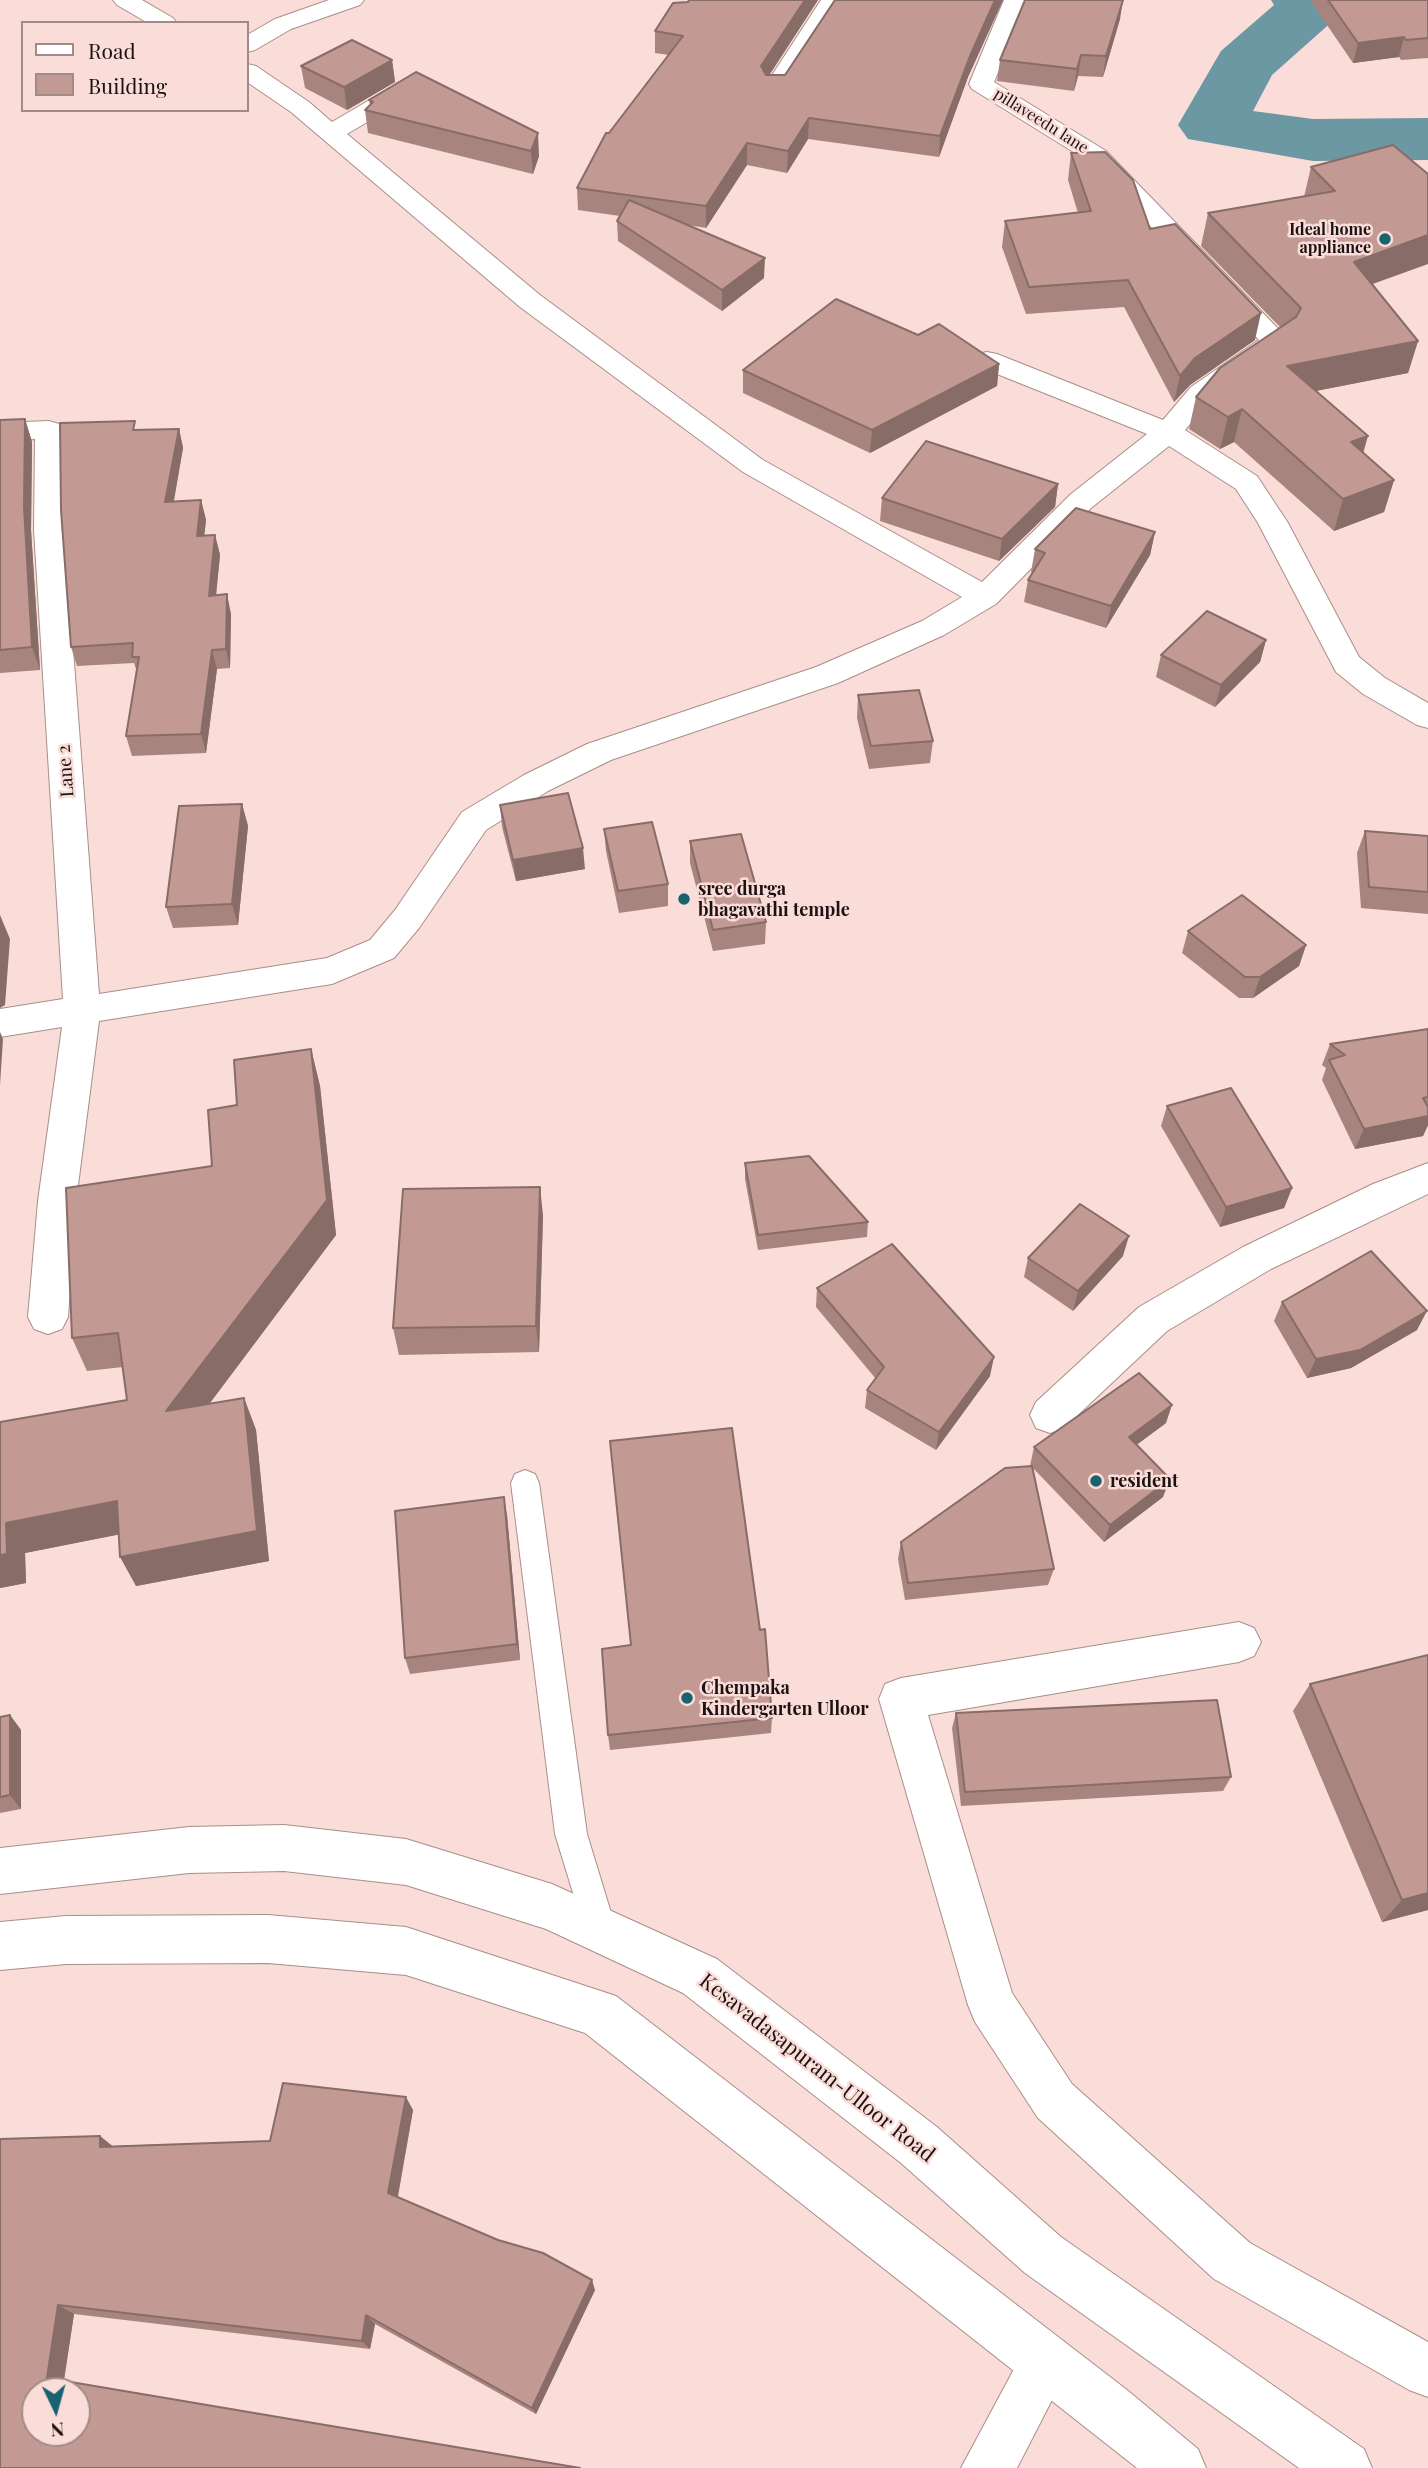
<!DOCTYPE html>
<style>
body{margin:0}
#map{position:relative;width:1428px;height:2468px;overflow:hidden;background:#fadcd8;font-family:"Playfair Display",serif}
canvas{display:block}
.legend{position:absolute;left:21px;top:21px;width:228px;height:91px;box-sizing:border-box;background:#fadcd8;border:2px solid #a18b88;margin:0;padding:9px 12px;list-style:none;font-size:21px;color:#1c1211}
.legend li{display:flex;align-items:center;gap:14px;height:35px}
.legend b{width:35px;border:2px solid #a18b88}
.north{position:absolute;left:21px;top:2377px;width:70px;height:70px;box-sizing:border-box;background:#fadcd8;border:2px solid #a18b88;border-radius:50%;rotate:175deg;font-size:19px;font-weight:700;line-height:28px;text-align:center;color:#1c1211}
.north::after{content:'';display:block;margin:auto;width:24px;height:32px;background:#196370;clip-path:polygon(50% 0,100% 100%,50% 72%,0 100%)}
</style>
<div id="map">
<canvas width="1428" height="2468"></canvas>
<ul class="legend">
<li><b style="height:9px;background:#fff"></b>Road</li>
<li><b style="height:19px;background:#c39a93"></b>Building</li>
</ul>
<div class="north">N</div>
</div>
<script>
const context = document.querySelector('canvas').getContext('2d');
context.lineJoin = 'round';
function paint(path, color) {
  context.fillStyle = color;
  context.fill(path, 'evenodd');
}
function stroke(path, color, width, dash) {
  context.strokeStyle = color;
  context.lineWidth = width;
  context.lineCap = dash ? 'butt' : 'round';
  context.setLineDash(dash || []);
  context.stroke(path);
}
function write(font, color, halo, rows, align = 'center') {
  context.font = font + ' "Playfair Display",serif';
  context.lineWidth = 5;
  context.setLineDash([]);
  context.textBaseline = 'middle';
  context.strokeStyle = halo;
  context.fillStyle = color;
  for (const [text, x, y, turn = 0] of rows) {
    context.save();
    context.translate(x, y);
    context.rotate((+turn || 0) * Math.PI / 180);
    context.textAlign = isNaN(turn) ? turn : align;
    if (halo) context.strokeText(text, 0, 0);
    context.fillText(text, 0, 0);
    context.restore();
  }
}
const river = new Path2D(`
 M1271 0H1341L1344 5 1335 19 1272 75 1253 111 1313 119 1428 118V160L1313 161 1188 139 1178 125 1221 51 1274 5Z`);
const lane = new Path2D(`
 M525 1470 535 1474 539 1483 587 1834 616 1929 611 1940 600 1945 589 1940 584 1929 555 1834 511 1483 515 1474Z`);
const street = new Path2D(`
 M113 0H142L173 18 177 23H148L117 5Z
 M329 0H364L360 5 291 29 255 50 247 52V35L275 19Z
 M821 0H845L784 94 775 96 766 94 763 89Z
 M1004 0H1028L994 82 1106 151 1290 341 1286 347 1211 399 1185 430 1257 476 1288 523 1359 657 1385 678 1428 703V728L1417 725 1363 694 1336 672 1258 523 1236 489 1169 446 1091 508 996 604 944 635 838 683 611 760 548 791 486 830 419 928 394 958 332 984 99 1021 76 1201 68 1317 62 1329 48 1334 34 1329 28 1317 38 1201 62 1027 0 1037V1009L63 999 34 530 35 439 0 441V423L49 421 59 424 63 430 64 530 99 994 327 958 370 940 395 910 462 812 524 775 587 744 816 667 922 621 962 597 743 472 520 307 291 112 247 82V64L256 66 309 102 332 122 402 81 411 79 420 81 423 86 420 91 347 134 540 295 763 460 982 582 1071 494 1147 434 977 366 973 360 977 354 987 352 997 354 1163 420 1191 387 1259 340 1088 161 972 89 969 84Z
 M1428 1163V1194L1271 1269 1167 1331 1064 1428 1050 1433 1036 1428 1030 1415 1036 1402 1139 1307 1243 1247 1373 1184Z
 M1239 1622 1254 1628 1261 1642 1254 1656 1239 1662 928 1715 1012 1993 1072 2084 1250 2243 1428 2342V2397L1409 2390 1214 2279 1038 2118 975 2022 968 2005 879 1699 885 1684 901 1678Z
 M1046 2335 1064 2343 1072 2361 1017 2468H961L1028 2343Z`);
const secondary = new Path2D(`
 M284 1825 406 1839 552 1884 717 1959 937 2127 1061 2237 1364 2449 1372 2468H1299L1025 2273 901 2163 683 1993 546 1929 406 1885 284 1871 189 1873 0 1894V1848L189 1827Z
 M268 1915 406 1927 616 1996 1127 2390 1198 2449 1206 2468H1137L585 2033 406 1975 268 1963 66 1964 0 1970V1922L66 1916Z`);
const wall = new Path2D(`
 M689 0H818L769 75H785L835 0H1003L968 77 939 157 808 139 787 173 747 165 706 228 688 225 764 278 722 311 618 241 617 221 620 216 578 210 577 188 609 133 669 55 655 53V31Z
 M1311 0H1428V58L1401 60 1399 57 1353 63 1314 6Z
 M1120 19 1103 77 1078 76 1074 91 997 81 1000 60Z
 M392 60 395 82 347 110 305 88 301 66Z
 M416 72 539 156 533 174 368 133 365 110 370 106 369 100Z
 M1393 145 1372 284 1418 341 1408 373 1316 391 1363 453 1394 480 1384 512 1334 531 1234 442 1220 449 1189 429 1196 397 1280 327 1201 246 1208 213 1304 197 1311 167Z
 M1071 153 1150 229 1255 340 1190 385 1174 402 1124 307 1026 314 1002 247 1005 221 1078 213 1068 180Z
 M918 335 999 364 997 386 870 453 743 393V370Z
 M25 419 32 442 31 530 40 670 0 673V420Z
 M179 429 183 448 174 501 201 500 206 520 204 536 215 535 220 555 216 595 231 614 230 668 217 669 206 753 132 756 126 736 137 672 134 663 77 666 71 647 137 430Z
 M1058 484 1055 507 999 561 880 521 882 498Z
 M1155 532 1150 555 1106 628 1024 602 1028 580 1032 572H1031L1035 549Z
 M1266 640 1260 662 1215 707 1156 677 1161 655Z
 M858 695 933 741 930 763 869 769 857 718Z
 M242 804 248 826 238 925 173 928 166 907Z
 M500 805 585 869 516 881 502 827Z
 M604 829 668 884V906L619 913 606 851Z
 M1365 831 1428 836V914L1361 908 1357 853Z
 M690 841 766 922 765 944 713 951 690 863Z
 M1188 931 1306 945 1299 966 1253 998H1239L1182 953Z
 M1428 1029V1125L1423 1136 1355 1149 1322 1080 1326 1068 1322 1065 1330 1044Z
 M311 1049 320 1086 336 1235 209 1404 244 1398 256 1430 269 1561 136 1586 119 1534 25 1553 26 1583 0 1588 127 1400 123 1367 87 1371 72 1338 212 1166 237 1105Z
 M1167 1106 1292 1188 1284 1208 1220 1227 1161 1126Z
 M745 1163 868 1222 867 1237 758 1250 745 1179Z
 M543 1215 539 1352 399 1355 393 1328Z
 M1123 1256 1073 1311 1024 1277 1028 1258Z
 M817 1288 990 1376 936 1450 865 1408 867 1390 876 1379 816 1307Z
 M1282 1302 1417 1330 1351 1368 1307 1378 1274 1321Z
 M1166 1423 1136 1445 1163 1497 1104 1542 1032 1467 1054 1569 1048 1585 905 1600 898 1559 901 1542 1030 1466 1034 1447Z
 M507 1515 520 1660 410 1674 405 1658Z
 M1310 1684 1428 1910 1382 1922 1293 1711Z
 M956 1713 1231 1777 1223 1791 961 1806 952 1728Z
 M10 1715 21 1730V1809L0 1813V1717Z
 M772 1718 771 1733 610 1750 608 1735Z
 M413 2110 398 2197 595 2290 536 2414 375 2324 370 2349 74 2314 64 2381 0 2468 100 2136 112 2146 270 2141Z`);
const shadedWall = new Path2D(`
 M805 0H818L761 88V66Z
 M995 0H1003L968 77 939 157 940 136 970 56Z
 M1123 0 1120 19 1103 77 1106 56Z
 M1404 37 1399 57 1353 63 1358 43Z
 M1081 55 1078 76 1074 91 1077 69Z
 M392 60 395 82 347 110 344 87Z
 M809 118 808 139 787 173 788 151Z
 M538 133 539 156 533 174 531 151Z
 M747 143V165L706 228V206Z
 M1428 235V264L1345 294 1354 262Z
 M765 258 764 278 722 311V290Z
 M1261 313 1255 340 1190 385 1174 402 1180 376 1195 358Z
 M1418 341 1408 373 1279 398 1287 366Z
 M999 364 997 386 870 453 872 430Z
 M1242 409 1234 442 1220 449 1228 417Z
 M25 419 32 442 31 530 40 670 32 647 24 507Z
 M179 429 183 448 170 521 165 502Z
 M1368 436 1359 468 1351 442Z
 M1394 480 1384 512 1334 531 1343 499Z
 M1058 484 1055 507 999 561 1002 539Z
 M201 500 206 520 202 556 197 536Z
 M1155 532 1150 555 1106 628 1111 606Z
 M215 535 220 555 214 615 209 596Z
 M227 594 231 614 230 668 226 649Z
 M1266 640 1260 662 1215 707 1221 685Z
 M212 650 217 669 206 753 201 734Z
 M242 804 248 826 238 925 232 904Z
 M583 848 585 869 516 881 513 860Z
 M0 915 10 939 5 1005 0 1008Z
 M1306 945 1299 966 1253 998 1260 977Z
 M0 1032 3 1039 0 1085Z
 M311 1049 320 1086 336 1235 180 1443 166 1411Z
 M1428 1116V1125L1423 1136 1355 1149 1364 1129Z
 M540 1187 543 1215 539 1352 536 1326Z
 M1292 1188 1284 1208 1220 1227 1226 1207Z
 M1129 1236 1123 1256 1073 1311 1078 1291Z
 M1427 1311 1417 1330 1351 1368 1307 1378 1316 1359Z
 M994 1357 990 1376 936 1450 939 1432Z
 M244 1398 256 1430 269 1561 136 1586 120 1557Z
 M1172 1405 1166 1423 1123 1455 1129 1437Z
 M1170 1479 1163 1497 1104 1542 1110 1525Z
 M504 1497 507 1515 520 1660 517 1644Z
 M117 1501 132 1532 25 1553 26 1583 0 1588V1555L6 1523Z
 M10 1715 21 1730V1809L10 1795Z
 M1428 1893V1910L1382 1922 1402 1900Z
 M406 2097 413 2110 396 2205 388 2193Z
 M100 2136 115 2148 100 2147Z
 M592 2280 595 2290 536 2414 532 2408Z
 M58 2305 74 2314 63 2385 47 2378Z
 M366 2315 375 2324 370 2349 362 2341Z`);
const building = new Path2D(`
 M689 0H805L761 66 766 75H785L835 0H995L970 56 940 136 809 118 788 151 747 143 706 206 577 188 606 133H609L683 36 655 31 673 3 688 2Z
 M1025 0H1123L1106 56 1081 55 1077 69 1000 60Z
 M1328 0H1428V38L1406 40 1404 37 1358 43Z
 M352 40 392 60 344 87 301 66Z
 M416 72 538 133 531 151 365 110 373 102 369 100Z
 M1393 145 1428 174V235L1354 262 1418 341 1287 366 1368 436 1351 442 1394 480 1343 499 1242 409 1228 417 1196 397 1220 368 1296 317 1301 308 1208 213 1335 191 1311 167Z
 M1105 152 1133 180 1150 229 1175 224 1261 313 1195 358 1180 376 1128 280 1029 287 1005 221 1091 211 1071 153Z
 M629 200 765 258 722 290 617 221Z
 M836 299 918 335 939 324 999 364 872 430 743 370Z
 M25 419 24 507 32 647 0 650V420Z
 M135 421 133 430 179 429 165 502 201 500 197 536 215 535 209 596 227 594 226 649 212 650 201 734 126 736 139 657H132L133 643 71 647 61 510 60 423Z
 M926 441 1058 484 1002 539 882 498Z
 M1076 508 1155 532 1111 606 1028 580 1045 553 1035 549Z
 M1207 611 1266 640 1221 685 1161 655Z
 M919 690 933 741 871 746 858 695Z
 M568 793 583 848 513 860 500 805Z
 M242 804 232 904 166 907 179 806Z
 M652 822 668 884 618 891 604 829Z
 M1365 831 1428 836V892L1369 887Z
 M741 834 766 922 713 930 690 841Z
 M1242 895 1306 945 1260 977H1245L1188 931Z
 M1428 1029V1097L1423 1098 1428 1107V1116L1364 1129 1329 1060 1345 1055 1330 1044Z
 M311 1049 327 1200 166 1411 244 1398 257 1531 120 1557 117 1501 6 1523 7 1554 0 1555V1422L127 1400 118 1333 72 1338 66 1188 212 1166 208 1110 237 1105 234 1060Z
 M1231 1088 1292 1188 1226 1207 1167 1106Z
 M809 1156 868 1222 758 1235 745 1163Z
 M540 1187 536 1326 393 1328 403 1189Z
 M1080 1204 1129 1236 1078 1291 1028 1258Z
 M892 1244 994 1357 939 1432 867 1390 884 1367 817 1288Z
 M1371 1251 1427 1311 1360 1350 1316 1359 1282 1302Z
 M1139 1373 1172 1405 1129 1437 1170 1479 1110 1525 1034 1447Z
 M732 1428 760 1630 765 1629 772 1718 608 1735 602 1649 631 1645 610 1441Z
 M1032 1466 1054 1569 908 1583 901 1542 1005 1468Z
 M504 1497 517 1644 405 1658 395 1511Z
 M1428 1655V1893L1402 1900 1310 1684Z
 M1217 1700 1231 1777 965 1792 956 1713Z
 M10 1715V1795L0 1797V1717Z
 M283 2083 406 2097 388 2193 498 2240 543 2253 592 2280 532 2408 366 2315 362 2341 58 2305 47 2378 580 2468H0V2139L100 2136V2147L270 2141ZM35 2391H77V2433H35Z`);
const markers = [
 [1385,239,7,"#196370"],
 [684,899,7,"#196370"],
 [1096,1481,7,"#196370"],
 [687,1698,7,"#196370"]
];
const farStreetnames = [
 ["pillaveedu lane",1041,121,32]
];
const farPoinames = [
 ["Ideal home",1371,230],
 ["appliance",1371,248]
];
const streetNames = [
 ["Lane 2",66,771,-94]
];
const poiNames = [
 ["sree durga",698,889],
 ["bhagavathi temple",698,910],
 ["resident",1110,1481],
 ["Chempaka",701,1688],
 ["Kindergarten Ulloor",701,1709]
];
const nearStreetnames = [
 ["Kesavadasapuram-Ulloor Road",817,2068,38]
];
paint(river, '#6b98a2');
stroke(lane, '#a98e89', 2);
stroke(street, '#a98e89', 2);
stroke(secondary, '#a98e89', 2);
paint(lane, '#fff');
paint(street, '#fff');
paint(secondary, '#fff');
paint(wall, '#a8847e');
paint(shadedWall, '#886c67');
paint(building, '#c39a93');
stroke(building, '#886c67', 2);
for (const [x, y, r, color] of markers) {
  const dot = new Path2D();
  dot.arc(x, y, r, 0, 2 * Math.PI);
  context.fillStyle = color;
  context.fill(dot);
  stroke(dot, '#fadcd8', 2.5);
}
write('16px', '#1c1211', '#fadcd8', farStreetnames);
write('bold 16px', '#1c1211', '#fadcd8', farPoinames, 'right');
write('18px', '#1c1211', '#fadcd8', streetNames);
write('bold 18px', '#1c1211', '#fadcd8', poiNames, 'left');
write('21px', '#1c1211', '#fadcd8', nearStreetnames);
</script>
